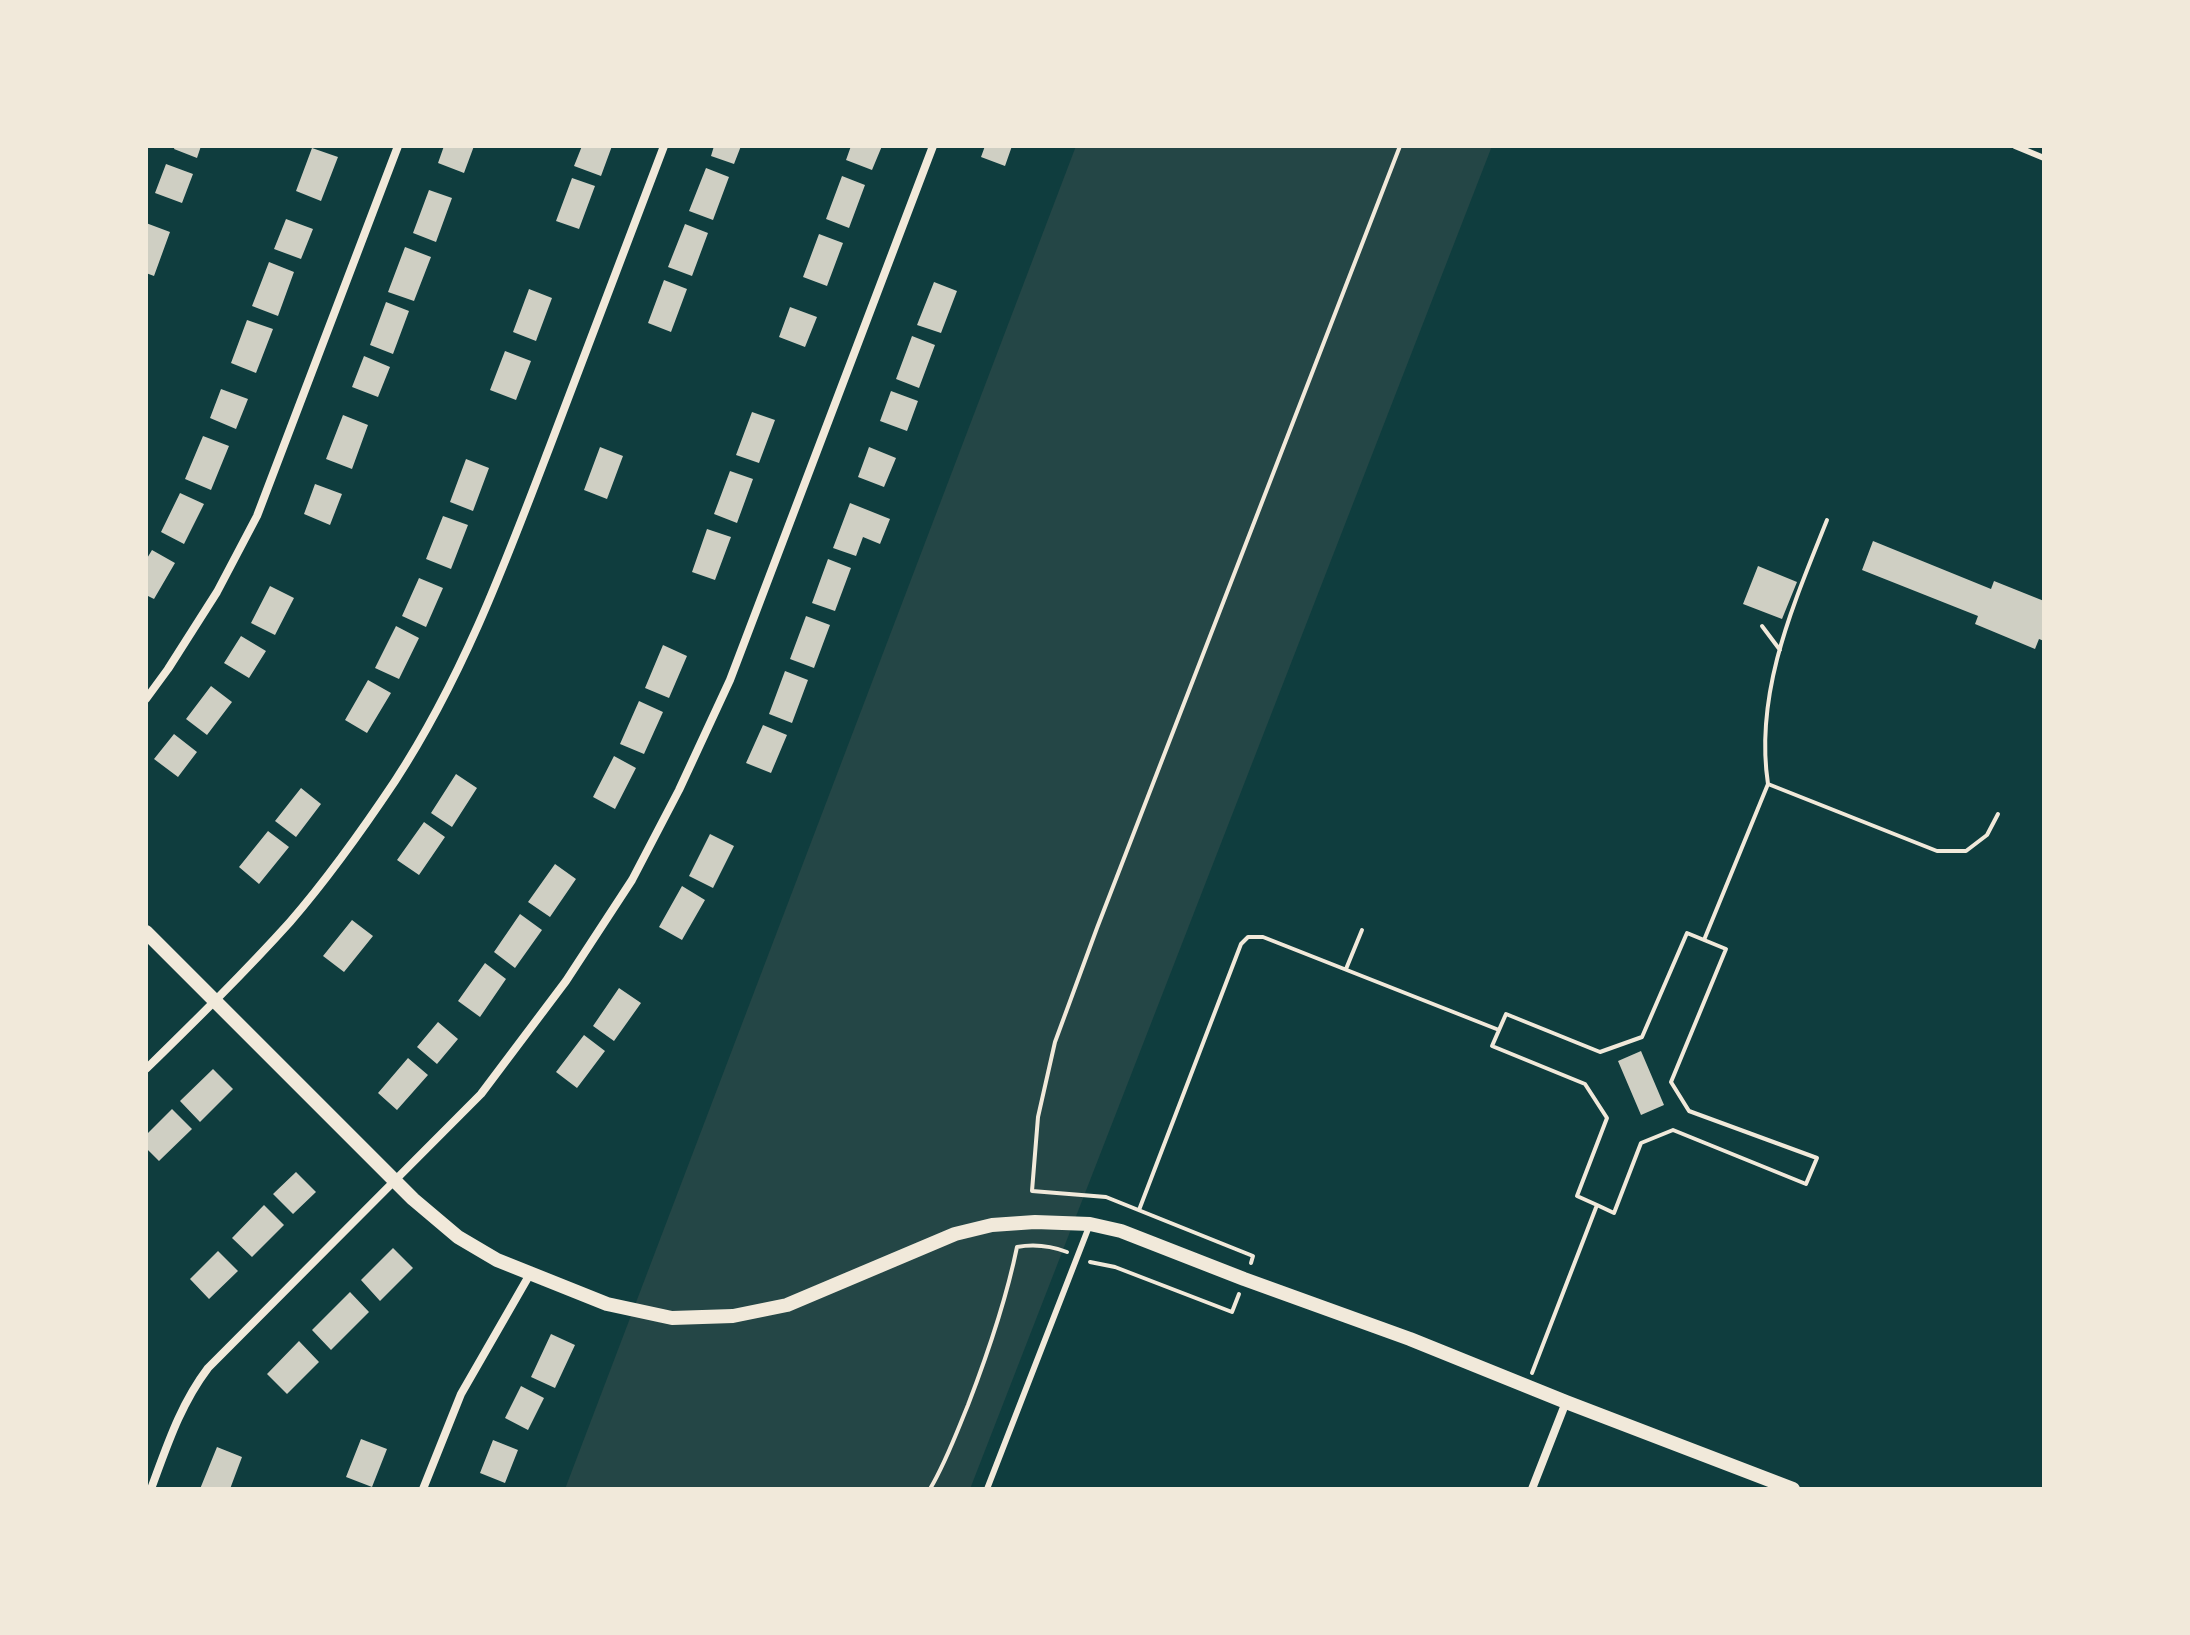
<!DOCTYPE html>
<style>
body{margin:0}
#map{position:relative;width:2190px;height:1635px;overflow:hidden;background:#0f3d3e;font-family:Manrope,sans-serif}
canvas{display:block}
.frame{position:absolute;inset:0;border:148px solid #f1e9da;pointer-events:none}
</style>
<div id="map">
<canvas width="2190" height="1635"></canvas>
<div class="frame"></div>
</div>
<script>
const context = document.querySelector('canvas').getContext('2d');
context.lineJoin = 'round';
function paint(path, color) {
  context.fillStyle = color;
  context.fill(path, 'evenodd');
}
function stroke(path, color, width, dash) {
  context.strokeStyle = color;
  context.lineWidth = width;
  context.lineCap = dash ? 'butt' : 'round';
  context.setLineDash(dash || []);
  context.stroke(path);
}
const green = new Path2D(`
 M1076 146H1492L970 1489H565Z`);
const building = new Path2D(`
 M175 146H201L197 158 174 149Z
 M444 146H474L464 173 438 163Z
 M582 146H612L601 176 574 166Z
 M714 146H741L734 164 711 156Z
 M851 146H882L872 170 846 160Z
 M985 146H1012L1005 166 981 157Z
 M312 148 338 157 321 201 296 191Z
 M166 164 193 174 182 203 155 193Z
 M706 168 729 177 713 220 689 211Z
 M842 176 865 185 849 228 826 219Z
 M572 178 595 186 579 229 556 221Z
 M429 190 452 198 436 242 413 233Z
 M286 219 313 229 301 259 274 249Z
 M146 223 170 232 154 276 146 273Z
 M685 224 708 233 692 276 668 267Z
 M819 234 843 243 827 286 803 277Z
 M405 247 431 257 414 301 388 292Z
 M269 262 294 272 278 316 252 306Z
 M664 280 687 289 671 332 648 323Z
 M934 282 957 291 941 333 917 325Z
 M529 289 552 298 536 341 513 332Z
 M386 302 409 311 393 354 370 345Z
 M790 307 817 317 805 347 779 337Z
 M247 320 273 329 256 373 231 363Z
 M912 336 935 345 919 388 896 379Z
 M505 351 531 361 516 400 490 390Z
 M364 356 390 367 378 397 352 387Z
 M221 389 248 399 236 429 210 418Z
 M891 391 918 401 907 431 880 421Z
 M752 412 775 420 759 463 736 455Z
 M343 415 368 425 352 469 326 459Z
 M203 436 229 446 211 490 185 479Z
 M600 447 623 456 607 499 584 490Z
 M869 447 896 458 884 487 858 477Z
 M466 459 489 468 473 511 450 502Z
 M730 471 753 479 737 523 714 514Z
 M315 484 342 494 330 525 304 514Z
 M180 493 204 504 184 544 161 532Z
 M850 503 890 519 880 544 863 537 856 556 833 548Z
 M443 516 468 525 451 569 426 559Z
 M707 529 731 537 715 580 692 572Z
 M1873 541 1991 589 1994 581 2044 601V641L2039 639 2035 649 1975 624 1978 616 1862 570Z
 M152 550 175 563 154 599 146 595V560Z
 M828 559 851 568 835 611 812 603Z
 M1758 566 1797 582 1782 619 1743 604Z
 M419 578 443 588 426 627 402 616Z
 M270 586 294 598 275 635 251 623Z
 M806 616 830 625 814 668 790 659Z
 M396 626 419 638 399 679 375 668Z
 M241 636 266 651 249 678 224 663Z
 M663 645 687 656 669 698 645 688Z
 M785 671 808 680 792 723 769 714Z
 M368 680 391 693 367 733 345 720Z
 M211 686 232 702 207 735 186 719Z
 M639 701 663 712 644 754 620 744Z
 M763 725 787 735 771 773 746 763Z
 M174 734 197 752 178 777 154 759Z
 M614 756 636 768 615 809 593 797Z
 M456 774 477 788 452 827 431 813Z
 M301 788 321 804 296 837 275 821Z
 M424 822 445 837 419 875 397 860Z
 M268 831 289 847 259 884 239 867Z
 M710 834 734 846 713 888 689 876Z
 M555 864 576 879 550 917 528 902Z
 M682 886 705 900 682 940 659 927Z
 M520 914 542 930 515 968 494 952Z
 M352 920 373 936 344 972 323 956Z
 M485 963 506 979 480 1017 458 1001Z
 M619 988 641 1003 614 1041 593 1026Z
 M438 1022 458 1039 437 1064 417 1047Z
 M584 1035 605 1051 577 1088 556 1072Z
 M1641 1051 1664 1105 1641 1115 1618 1061Z
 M408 1058 428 1075 397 1110 378 1093Z
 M213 1069 233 1089 200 1122 180 1101Z
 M172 1109 192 1129 159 1161 146 1148V1135Z
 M296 1172 316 1192 293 1214 273 1194Z
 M264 1205 284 1225 252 1257 232 1238Z
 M393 1248 413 1268 380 1301 361 1280Z
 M218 1251 238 1271 209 1299 190 1279Z
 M350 1292 369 1312 331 1350 312 1330Z
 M551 1334 575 1345 555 1388 531 1377Z
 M299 1341 319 1362 287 1394 267 1374Z
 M521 1386 544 1398 528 1430 505 1418Z
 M361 1439 387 1449 372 1487 346 1477Z
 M493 1440 518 1450 505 1483 480 1473Z
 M217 1447 242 1457 230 1489H200Z`);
const path = new Path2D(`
 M1762 626 1780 650
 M1768 784C1754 692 1794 603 1827 520
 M1704 940 1768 784 1937 851H1966L1987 835 1998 814
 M1346 969 1362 930
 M1139 1210 1241 944 1248 937H1263L1499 1030
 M1090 1262 1115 1267 1232 1312 1239 1294
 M1251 1263 1253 1256 1106 1197 1032 1191 1038 1117 1055 1042 1097 928 1400 146
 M1532 1373 1597 1205 1577 1196 1607 1118 1585 1084 1492 1046 1506 1014 1600 1052 1642 1037 1687 933 1726 949 1671 1082 1689 1111 1817 1158 1806 1184 1673 1130 1641 1143 1614 1213 1597 1205
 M930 1489C946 1462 956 1434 968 1405 988 1353 1006 1301 1017 1247 1033 1244 1051 1246 1067 1252`);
const service = new Path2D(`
 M2015 146 2044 158
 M987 1489 1090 1224`);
const minor = new Path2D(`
 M146 699 168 669 217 592 257 516 398 146
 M146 1069C195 1021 244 973 290 922 328 878 363 829 395 781 463 677 506 561 550 446 588 346 626 246 664 146
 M151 1489C167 1446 180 1405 208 1368L481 1094 566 981 632 880 679 790 730 680 933 146
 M423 1489 461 1394 530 1274
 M1532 1489 1566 1402`);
const tertiary = new Path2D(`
 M146 932 413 1199 458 1237 497 1260 607 1304 672 1318 733 1316 787 1305 955 1234 992 1225 1035 1222 1090 1224 1121 1231 1244 1279 1410 1339 1566 1402 1793 1489`);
paint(green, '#244646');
paint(building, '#cfcfc3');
stroke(path, '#f1e9da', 4);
stroke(service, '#f1e9da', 6);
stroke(minor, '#f1e9da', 8);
stroke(tertiary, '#f1e9da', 14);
</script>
